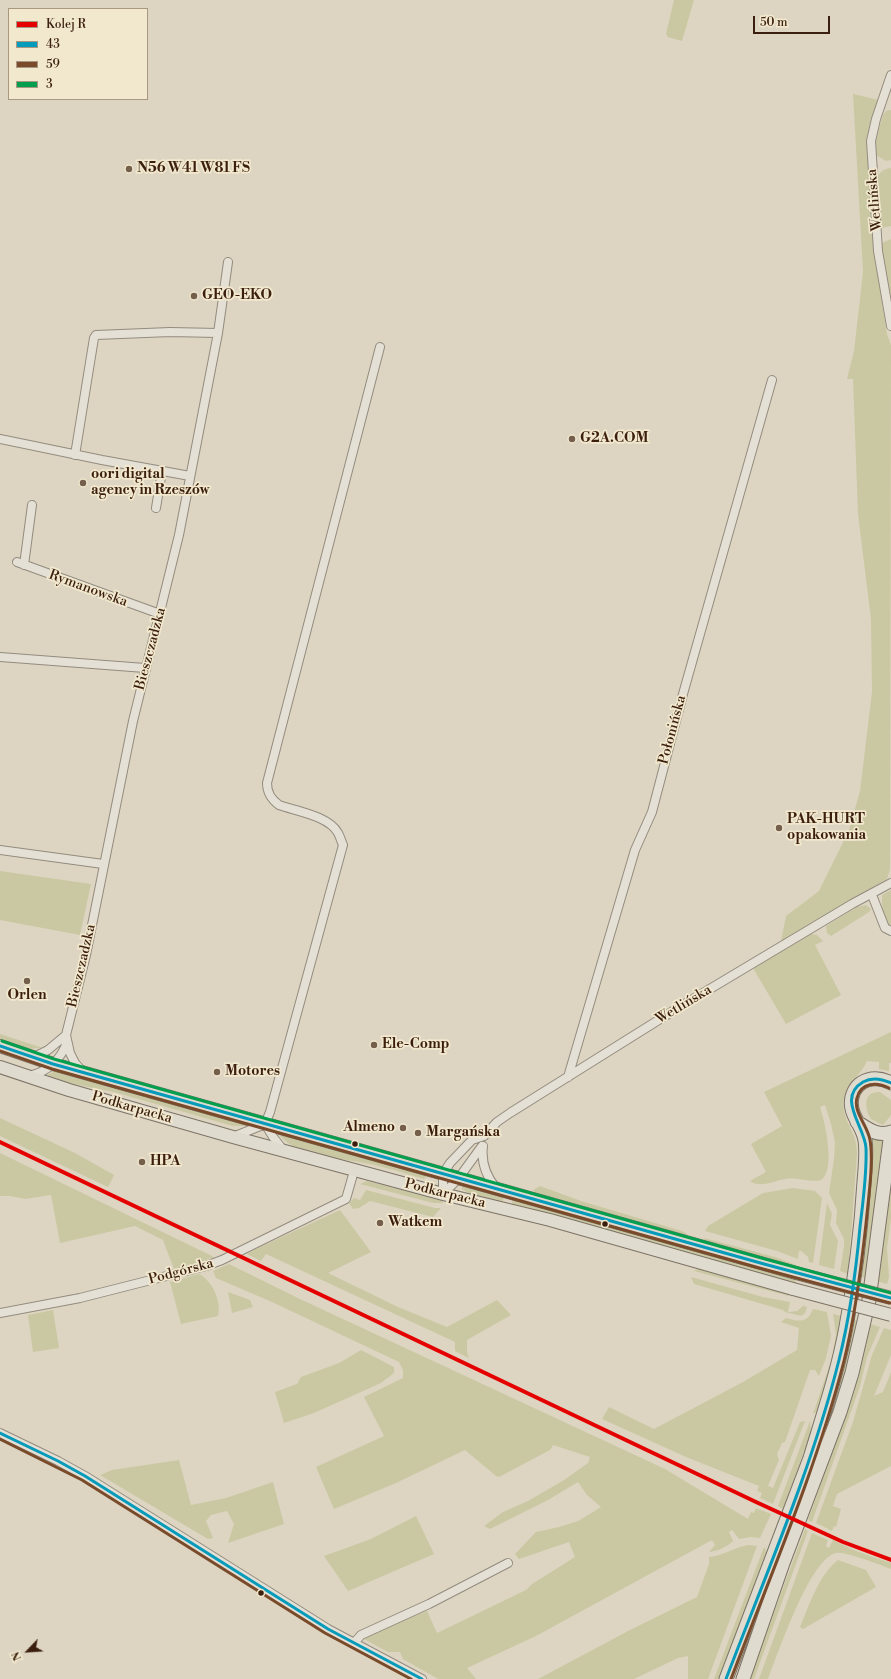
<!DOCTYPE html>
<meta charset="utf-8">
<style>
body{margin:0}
#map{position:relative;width:891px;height:1679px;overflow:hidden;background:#ddd5c1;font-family:"Libre Bodoni",serif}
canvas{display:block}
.legend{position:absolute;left:8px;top:8px;width:140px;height:92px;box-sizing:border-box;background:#f1e8ce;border:1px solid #a89781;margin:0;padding:5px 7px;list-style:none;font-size:12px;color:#3b1e0d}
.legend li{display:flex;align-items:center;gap:8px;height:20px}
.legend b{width:20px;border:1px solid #a89781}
.north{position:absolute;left:8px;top:1631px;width:40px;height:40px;-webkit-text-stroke:3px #f1e8ce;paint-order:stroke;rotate:245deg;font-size:11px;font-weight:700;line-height:16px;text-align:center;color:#3b1e0d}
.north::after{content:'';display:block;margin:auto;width:14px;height:18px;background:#3b1e0d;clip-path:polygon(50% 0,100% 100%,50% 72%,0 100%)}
.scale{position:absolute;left:753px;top:16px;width:77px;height:18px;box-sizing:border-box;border:2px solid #3b1e0d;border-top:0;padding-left:5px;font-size:12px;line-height:14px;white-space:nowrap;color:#3b1e0d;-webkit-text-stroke:3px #f1e8ce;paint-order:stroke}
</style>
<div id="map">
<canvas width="891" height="1679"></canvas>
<ul class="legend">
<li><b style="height:5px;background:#e50000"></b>Kolej R</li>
<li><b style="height:5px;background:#069bbb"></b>43</li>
<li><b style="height:5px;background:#7a4b2a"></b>59</li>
<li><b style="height:5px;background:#039f4e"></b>3</li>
</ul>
<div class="north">N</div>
<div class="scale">50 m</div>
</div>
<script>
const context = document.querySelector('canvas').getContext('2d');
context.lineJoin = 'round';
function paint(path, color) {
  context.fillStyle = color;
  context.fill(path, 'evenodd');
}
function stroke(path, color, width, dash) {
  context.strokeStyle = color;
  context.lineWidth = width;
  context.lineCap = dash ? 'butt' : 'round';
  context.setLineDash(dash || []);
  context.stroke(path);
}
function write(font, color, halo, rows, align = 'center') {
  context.font = font + ' "Libre Bodoni",serif';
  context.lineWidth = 3.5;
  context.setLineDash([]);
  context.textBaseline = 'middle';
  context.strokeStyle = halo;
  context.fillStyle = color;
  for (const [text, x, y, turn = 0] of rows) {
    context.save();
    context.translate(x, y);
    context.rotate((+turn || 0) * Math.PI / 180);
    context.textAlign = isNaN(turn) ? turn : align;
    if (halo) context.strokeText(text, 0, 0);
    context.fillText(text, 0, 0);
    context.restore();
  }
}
const green = new Path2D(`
 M674 0H694L682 41 668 37 666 34Z
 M853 94 879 100 871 131 874 226 879 283 887 334 891 345 890 869 887 879 781 941 786 916 819 891 849 830 860 791 872 692 871 619 858 514 853 379H847L854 351 863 272Z
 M891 110V160L886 161 876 155 874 146 883 115 886 111Z
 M891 168V226L882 228 880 225 877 180C879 172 883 169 891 168Z
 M891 239V294L889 292 880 244Z
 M0 871 91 884 80 935 0 920Z
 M891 890V926L886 924C882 914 882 906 882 895Z
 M866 905 871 909 869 912 831 936 827 933 826 926 857 907Z
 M811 934 817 935 823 941 815 945 841 995 786 1024 753 968Z
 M891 1032V1063H889V1071L879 1069V1062L867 1061C862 1074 849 1080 845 1094 840 1110 848 1122 854 1136 856 1142 857 1148 857 1154L848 1274 840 1271 844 1246V1239L836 1223 837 1210 829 1193 834 1159 835 1142 831 1124 825 1105 820 1107C825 1122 836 1170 821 1180 810 1183 798 1177 786 1179 775 1180 761 1189 750 1181L766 1172 751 1144 782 1126 764 1092Z
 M0 1034 43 1048 26 1049 0 1040Z
 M56 1071 245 1124 246 1126H233L114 1092 63 1082 47 1077V1075Z
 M880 1092 891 1100V1115L883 1125 871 1119C864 1108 863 1091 880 1092Z
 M0 1118 75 1153 114 1175 108 1187 0 1136Z
 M281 1135 427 1175V1176L424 1179C404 1173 385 1167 364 1163 337 1157 301 1158 280 1136Z
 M872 1137 883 1139 866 1278 860 1277 869 1199Z
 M0 1153 214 1257 190 1266 174 1269 163 1240 135 1226 60 1243 51 1195 25 1199 10 1196H0Z
 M891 1178V1219L887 1248 889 1277 887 1284 877 1281Z
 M367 1181 441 1200 443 1203H433L360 1184Z
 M462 1186 504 1197 502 1203 470 1194 462 1189Z
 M540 1186 581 1201 682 1231 687 1234 688 1237 536 1194 533 1190Z
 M793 1188 815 1191 822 1198 813 1263 809 1262 808 1257 801 1251H799L798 1259 777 1251 705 1231 708 1226 763 1193Z
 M366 1190 435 1208H441L433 1217 370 1201 359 1208 353 1209 349 1203 354 1198 360 1200Z
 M513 1200 796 1278 795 1284 531 1209 511 1205Z
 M827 1203 832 1214 830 1225 838 1241 834 1269 819 1265Z
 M340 1210 371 1252 328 1273 398 1307 447 1327 497 1300 511 1315 467 1340V1352L469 1358 455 1351V1342L266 1254 261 1261 247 1254 256 1249Z
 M704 1238 775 1257 796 1265 795 1266 774 1262 705 1242Z
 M229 1264 300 1299 665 1469 748 1519 751 1512 754 1513 756 1508 771 1514 760 1538 751 1537 739 1539 732 1530 729 1532 733 1541C727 1547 718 1551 709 1552L715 1545 712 1540 536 1636 467 1668 476 1679H438L403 1659 400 1652H388L364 1639 368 1635 427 1611 437 1633 526 1590 532 1584 575 1557 569 1542 519 1559 515 1554 536 1532 559 1527 578 1521 601 1507 587 1495 578 1482 548 1500 490 1529 484 1526 503 1512 528 1501 564 1480 588 1463 590 1457 553 1445 550 1450 499 1477 496 1476 465 1450 396 1483 334 1509 316 1467 384 1436 364 1397 403 1378V1370L399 1362 272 1302 216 1278 213 1271Z
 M700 1268 789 1295V1296L694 1271Z
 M199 1274C212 1280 222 1302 218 1316L181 1324 170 1282Z
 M691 1277 763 1297 790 1302 788 1311 789 1312 797 1311 803 1306 807 1307 805 1313 801 1316 785 1312 783 1310 694 1284Z
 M228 1292 250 1300 253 1307 232 1313Z
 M813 1309 827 1312 831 1336 826 1358 819 1376 815 1370H810L785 1442 782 1443 777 1454 779 1460 768 1486 773 1488 798 1427 800 1422 805 1421 773 1504 760 1498 762 1493 757 1491 759 1486 686 1457 602 1419 609 1407 654 1429 743 1382 797 1350 799 1328 781 1322 786 1318C799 1322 808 1323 813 1309Z
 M53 1310 59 1348 33 1352 28 1315Z
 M833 1314 841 1316C835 1349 827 1380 817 1411L813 1414 832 1358 836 1334Z
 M853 1320 860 1321 833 1418 819 1455 816 1453Z
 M870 1324 880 1327 867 1357 860 1386 812 1522 808 1520 843 1423Z
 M884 1328 891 1330V1355L874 1396 883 1392 891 1372V1466L837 1494 833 1506 841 1509 836 1527 834 1526 832 1531 816 1523 853 1422 872 1355Z
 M361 1350 394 1367V1373L381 1383 314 1413 284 1423 275 1392 297 1384 301 1377 339 1363Z
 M810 1421 811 1432 783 1509 778 1506Z
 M179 1460 191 1505 226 1498 273 1482 284 1524 228 1543 234 1524 227 1511 211 1515 206 1521 213 1538 208 1539 100 1475 112 1470Z
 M416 1516 434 1554 348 1591 324 1556 371 1539Z
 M805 1529 808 1531 754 1679H749Z
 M812 1533 828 1540 826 1546 829 1548 833 1540 856 1551 891 1563V1569C880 1565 845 1551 836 1553 810 1558 778 1654 768 1679H759Z
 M749 1545 757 1546 708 1679H688V1656L678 1658 634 1679H538L630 1630 697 1597 709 1564V1557C723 1556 734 1547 749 1545Z
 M764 1547 766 1550V1557L720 1679H714Z
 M838 1560 866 1570 876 1587 803 1629 800 1627C810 1604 818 1576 838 1560Z`);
const minor = new Path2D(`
 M891 75 876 119 871 141 878 251 891 326
 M0 439 102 460 190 476
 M75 455 94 338 96 335 170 332 218 333
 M156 508 162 471
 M17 562 160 614
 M24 565 32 505
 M0 657 145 668
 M0 850 103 864
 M872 895 885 928 891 931
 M34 1057 48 1050 66 1035
 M83 1072 75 1063 70 1053 66 1035 86 955 133 721 179 535 218 333 228 262
 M29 1076C47 1072 61 1060 67 1042
 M568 1077 635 850 652 812 683 694 772 380
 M265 1124 273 1137 284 1151
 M233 1137 265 1124 270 1112 343 845C341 841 340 836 338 833 329 816 296 811 279 805 271 799 267 793 267 783L380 347
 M483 1146C481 1162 486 1176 496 1188
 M443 1194V1174L450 1163 472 1140 484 1136 497 1122 510 1113 673 1011 852 904 891 883
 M443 1194 458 1179 482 1146
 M0 1313 80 1298 206 1266 222 1260 346 1199 354 1171
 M0 1433 58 1461 85 1476 328 1629 422 1679
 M354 1643 361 1635 429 1604 508 1563`);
const primary = new Path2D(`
 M0 1046 53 1064 796 1273
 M0 1067 69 1090 233 1137 443 1194 550 1220 793 1289`);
const trunk = new Path2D(`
 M857 1122C868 1129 878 1137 891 1132
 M726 1679 810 1458C823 1415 838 1371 846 1327 855 1279 861 1231 864 1182 865 1168 867 1153 865 1140 862 1124 848 1114 852 1097 857 1078 876 1075 891 1083
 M743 1679 783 1563 840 1412 852 1373 869 1300 891 1132`);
const primaryBridge = new Path2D(`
 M796 1273 891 1298
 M793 1289 891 1315`);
const bus1 = new Path2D(`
 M0 1046 53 1064 764 1264 891 1298
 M0 1433 58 1461 85 1476 328 1629 422 1679
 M726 1679C766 1574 812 1468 839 1360 850 1316 856 1271 860 1227 863 1201 867 1174 866 1148 865 1127 836 1098 863 1082 872 1077 882 1079 891 1083`);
const bus2 = new Path2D(`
 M0 1051 52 1069 763 1269 890 1303
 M0 1439 82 1480 325 1633 411 1679
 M731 1679C771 1574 816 1470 844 1361 855 1317 861 1270 866 1224 868 1201 874 1162 870 1140 868 1126 853 1112 857 1098 861 1082 877 1082 889 1088`);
const bus3 = new Path2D(`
 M2 1041 54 1059 765 1259 891 1293`);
const rail1 = new Path2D(`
 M0 1142 756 1502 843 1542 891 1560`);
const markers = [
 [129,169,4,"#745e4c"],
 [194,296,4,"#745e4c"],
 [572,439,4,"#745e4c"],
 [83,483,4,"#745e4c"],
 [779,828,4,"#745e4c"],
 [27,981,4,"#745e4c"],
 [374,1045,4,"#745e4c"],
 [217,1072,4,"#745e4c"],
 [403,1128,4,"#745e4c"],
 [418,1133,4,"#745e4c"],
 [355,1144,3.5,"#3b1e0d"],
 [142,1162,4,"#745e4c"],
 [380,1223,4,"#745e4c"],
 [605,1224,3.5,"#3b1e0d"],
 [261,1593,3.5,"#3b1e0d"]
];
const poiNames = [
 ["N56 W41 W81 FS",137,169],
 ["GEO-EKO",202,296],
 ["G2A.COM",580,439],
 ["oori digital",91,475],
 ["agency in Rzeszów",91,491],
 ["PAK-HURT",787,820],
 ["opakowania",787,836],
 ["Orlen",27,996,"center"],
 ["Ele-Comp",382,1045],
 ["Motores",225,1072],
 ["Almeno",395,1128,"right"],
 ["Margańska",426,1133],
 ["HPA",150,1162],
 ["Watkem",388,1223]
];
const streetNames = [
 ["Wetlińska",875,200,-95],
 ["Rymanowska",88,589,20],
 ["Bieszczadzka",151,649,-75],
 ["Połonińska",673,730,-75],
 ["Bieszczadzka",82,966,-77],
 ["Wetlińska",684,1005,-31],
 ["Podkarpacka",132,1108,16],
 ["Podkarpacka",445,1194,14],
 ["Podgórska",181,1272,-15]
];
paint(green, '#cac8a3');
stroke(minor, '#938b7e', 10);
stroke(primary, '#7c7366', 14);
stroke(trunk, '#7c7366', 15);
stroke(minor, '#e5e0d5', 8);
stroke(primary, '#e0dbcf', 12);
stroke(trunk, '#e0dbcf', 13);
stroke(primaryBridge, '#7c7366', 14, []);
stroke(primaryBridge, '#e0dbcf', 12);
stroke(bus1, '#069bbb', 3);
stroke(bus2, '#7a4b2a', 3);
stroke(bus3, '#039f4e', 3);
stroke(rail1, '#e50000', 4);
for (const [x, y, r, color] of markers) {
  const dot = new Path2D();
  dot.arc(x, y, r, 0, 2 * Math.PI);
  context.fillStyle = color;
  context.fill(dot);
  stroke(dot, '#f1e8ce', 1.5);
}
write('bold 14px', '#3b1e0d', '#f1e8ce', poiNames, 'left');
write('14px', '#3b1e0d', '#f1e8ce', streetNames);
</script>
